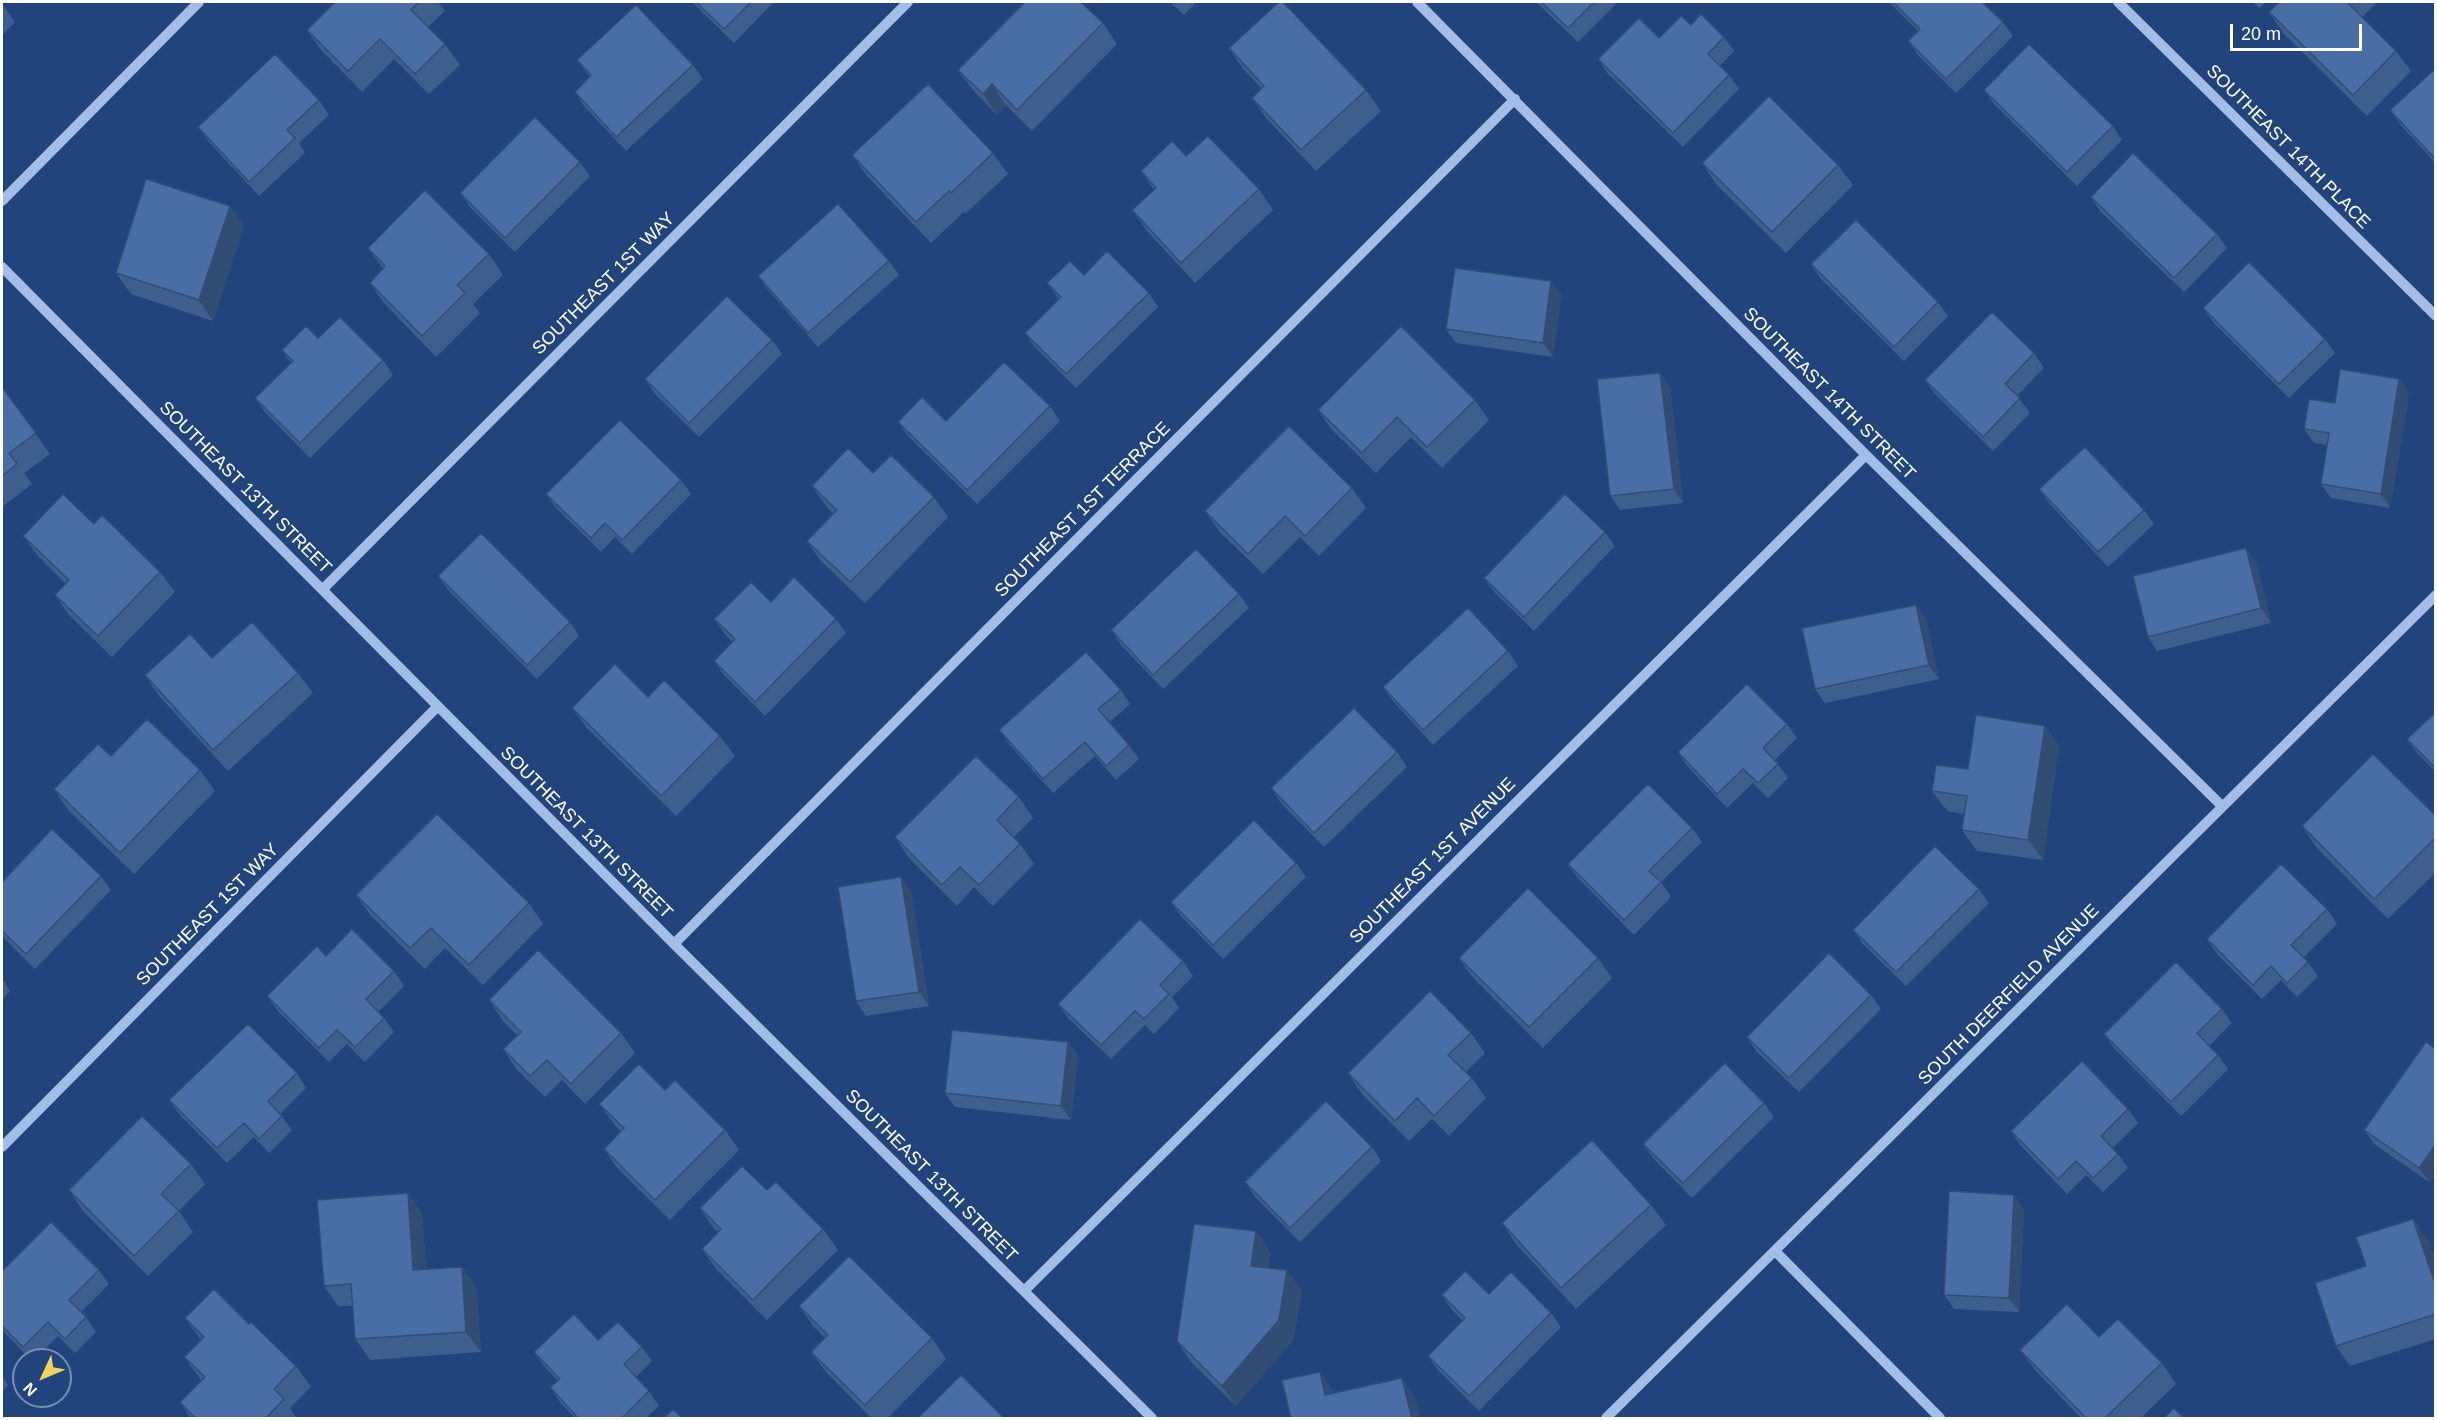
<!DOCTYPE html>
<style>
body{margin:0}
#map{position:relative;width:2437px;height:1420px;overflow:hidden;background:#20447b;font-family:Helvetica,sans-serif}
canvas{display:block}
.frame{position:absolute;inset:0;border:3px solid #fff;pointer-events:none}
.north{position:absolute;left:12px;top:1348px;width:60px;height:60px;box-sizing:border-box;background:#20447b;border:2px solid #798fb0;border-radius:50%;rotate:226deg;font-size:16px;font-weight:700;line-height:24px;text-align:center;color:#fff}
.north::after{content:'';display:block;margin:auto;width:21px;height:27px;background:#f4d062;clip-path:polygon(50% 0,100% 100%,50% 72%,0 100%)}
.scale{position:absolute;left:2230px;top:24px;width:132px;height:27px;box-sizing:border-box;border:3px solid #fff;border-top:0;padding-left:8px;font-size:18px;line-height:21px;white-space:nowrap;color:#fff;-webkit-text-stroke:4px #20447b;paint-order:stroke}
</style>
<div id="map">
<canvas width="2437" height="1420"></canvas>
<div class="frame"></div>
<div class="north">N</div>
<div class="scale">20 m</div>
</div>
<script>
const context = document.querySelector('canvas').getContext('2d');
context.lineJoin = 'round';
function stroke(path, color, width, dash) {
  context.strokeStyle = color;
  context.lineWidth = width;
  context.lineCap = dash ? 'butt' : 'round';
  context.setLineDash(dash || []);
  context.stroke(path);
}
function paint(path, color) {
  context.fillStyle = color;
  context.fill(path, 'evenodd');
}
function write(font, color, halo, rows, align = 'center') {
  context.font = font + ' Helvetica,sans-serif';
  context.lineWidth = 4.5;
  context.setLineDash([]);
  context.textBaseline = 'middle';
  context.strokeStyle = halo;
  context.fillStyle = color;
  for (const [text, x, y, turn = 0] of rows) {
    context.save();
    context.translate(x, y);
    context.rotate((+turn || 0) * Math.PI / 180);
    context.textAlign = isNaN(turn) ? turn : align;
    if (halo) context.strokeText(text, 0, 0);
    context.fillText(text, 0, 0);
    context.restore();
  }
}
const minor = new Path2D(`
 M1417 2 1866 455 2222 806
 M2118 2 2436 316
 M2 201 199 2
 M2 267 674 944 1152 1418
 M323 589 908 2
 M674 944 1515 99
 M2 1147 437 707
 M1775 1251 1940 1418
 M1024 1291 1866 455
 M1606 1418 2436 595`);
const wall = new Path2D(`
 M335 2H438L445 11 428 27 445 44 460 65 429 94 394 59 362 92 321 50 307 30Z
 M692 2H774L734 43Z
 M1170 2H1197L1184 15Z
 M1536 2H1618L1578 42Z
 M1889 2H1982L2003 22 2013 36 1956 93 1918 55 1908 41 1918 31Z
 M2253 2H2266L2259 8Z
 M2279 2H2378L2362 17 2396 51 2411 71 2367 116 2283 33 2269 12Z
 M2 4 15 22 2 35Z
 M1103 23 1117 44 1032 131 1006 105 997 115 973 90 958 70Z
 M1691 25 1724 37 1734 51 1720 66 1729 75 1739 89 1683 147 1608 74 1598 59 1659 38Z
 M1229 48 1366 90 1381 111 1316 171 1266 118 1252 98 1261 88 1243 69Z
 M577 60 693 65 703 79 626 151 584 106 575 92 590 77Z
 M2436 68V164L2400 124 2390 110Z
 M1984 90 2113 126 2122 140 2077 186 1994 104Z
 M319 100 329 115 299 143 305 153 259 196 208 141 198 127Z
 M993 153 1008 174 965 214 964 212 931 243 867 176 852 155Z
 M1186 156 1259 189 1273 210 1195 283 1147 231 1132 210 1154 190 1141 171Z
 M580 162 590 176 515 252 470 207 460 193Z
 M1702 163 1838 165 1853 185 1786 253 1716 184Z
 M2091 197 2217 234 2227 248 2184 292 2100 211Z
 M230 206 244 226 213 321 131 294 116 273Z
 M368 248 489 254 503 275 473 304 480 313 436 357 384 303 370 283 383 269Z
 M889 261 899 275 818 347 768 290 758 276Z
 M1811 264 1938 302 1948 316 1904 361 1821 279Z
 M1551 281 1561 295 1553 357 1456 343 1446 329Z
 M1047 283 1149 293 1158 307 1076 388 1035 347 1025 333 1059 299Z
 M2203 308 2325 339 2335 353 2289 398 2213 322Z
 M772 340 782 354 699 437 655 394 645 379Z
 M282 350 383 360 393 375 310 458 265 412 255 398 291 363Z
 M2034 353 2044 368 2017 396 2030 413 1993 451 1935 394 1925 380Z
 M1660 373 1670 387 1683 503 1620 510 1610 496Z
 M2399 379 2409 393 2390 508 2331 498 2321 484 2327 445 2314 443 2304 429 2335 403Z
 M2 387 50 454 24 473 32 484 2 507Z
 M1475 400 1489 420 1442 468 1411 437 1376 473 1332 430 1318 410Z
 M1050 406 1060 421 977 504 908 436 898 422 946 421Z
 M873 473 934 497 948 517 865 603 821 561 807 541 833 513 826 506 812 486Z
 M681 480 691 494 632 554 615 537 601 552 556 508 546 494Z
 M1352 488 1366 508 1319 556 1300 537 1263 574 1219 531 1205 511Z
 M2039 489 2144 510 2154 524 2108 567 2049 503Z
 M94 524 160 572 175 592 112 657 69 615 55 595 66 584 38 556 23 536Z
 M1605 532 1615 546 1534 631 1494 592 1484 578Z
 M2256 563 2271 623 2157 651 2148 637Z
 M438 576 570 622 579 636 537 679 448 590Z
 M1239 594 1249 608 1163 689 1121 645 1111 630Z
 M771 602 836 619 846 633 765 716 724 675 714 661 732 642 724 633 714 619Z
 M1916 605 1926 619 1939 679 1825 703 1815 689Z
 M1508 651 1518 666 1433 745 1393 701 1383 687Z
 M212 658 298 673 313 693 228 771 159 696 145 675Z
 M1121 690 1130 704 1110 722 1129 745 1139 759 1116 780 1095 756 1053 793 1009 744 999 730Z
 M648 697 720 736 735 756 676 816 587 728 572 708Z
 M2436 712V772L2417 753 2407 739Z
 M1787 724 1797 738 1775 760 1788 778 1768 798 1753 783 1727 808 1688 767 1678 752Z
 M2045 726 2059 746 2043 860 1977 851 1962 830 1964 814 1947 811 1932 791 1968 769Z
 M1397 752 1407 767 1324 847 1281 803 1271 788Z
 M111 756 200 770 215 791 134 874 68 810 54 789Z
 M1019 797 1033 818 1014 837 1020 844 1034 864 993 906 974 887 957 906 909 858 895 837Z
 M2436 816V872L2388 919 2316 847 2302 826Z
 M1692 828 1702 842 1661 882 1671 897 1634 935 1578 878 1568 864Z
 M1296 863 1306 877 1223 959 1181 916 1171 902Z
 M101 876 111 890 35 969 2 936V882Z
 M1979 889 1989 903 1906 986 1863 944 1853 930Z
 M911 891 929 1006 866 1016 856 1001Z
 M356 895 529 903 543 924 483 985 445 948 425 969 371 916Z
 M2327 909 2337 924 2304 957 2308 962 2318 976 2297 997 2281 980 2262 999 2217 954 2207 939Z
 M326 956 394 971 404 986 378 1012 384 1018 394 1032 365 1062 347 1044 329 1062 277 1010 267 996Z
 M1459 958H1598L1612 978 1543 1048 1473 978Z
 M1183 961 1193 976 1172 997 1179 1008 1154 1034 1145 1025 1111 1059 1068 1018 1058 1004Z
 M2 978 10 991 2 1000Z
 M1871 995 1881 1009 1799 1092 1756 1051 1747 1037Z
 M489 1000 621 1033 635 1053 585 1104 562 1080 545 1097 517 1070 503 1049 517 1035 503 1021Z
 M2222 1009 2232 1023 2209 1046 2218 1055 2228 1069 2181 1116 2114 1048 2104 1034Z
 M1471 1033 1485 1053 1466 1072 1472 1078 1486 1098 1449 1136 1432 1119 1409 1141 1362 1094 1348 1073Z
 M1068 1042 1078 1056 1071 1120 955 1107 945 1093Z
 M2436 1049V1173L2429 1182 2374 1144 2364 1130Z
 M297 1073 306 1088 280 1114 292 1130 269 1153 254 1137 227 1163 179 1114 169 1100Z
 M665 1090 725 1130 739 1150 670 1220 618 1169 604 1149 621 1132 614 1124 599 1104Z
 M1764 1103 1774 1117 1692 1198 1653 1158 1643 1144Z
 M2128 1109 2138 1123 2113 1148 2118 1154 2128 1168 2103 1192 2086 1175 2067 1194 2020 1145 2011 1131Z
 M1372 1147 1381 1161 1300 1242 1255 1197 1245 1182Z
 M191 1164 205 1184 179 1211 193 1232 148 1276 83 1211 69 1190Z
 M767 1190 823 1229 838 1250 767 1320 717 1270 702 1249 718 1232 714 1229 700 1208Z
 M408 1193 422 1214 426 1269 462 1267 476 1287 481 1352 370 1360 355 1339 353 1306H338L324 1286Z
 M1651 1205 1666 1225 1576 1309 1516 1244 1502 1223Z
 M2024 1209 2019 1312 1954 1309 1944 1295Z
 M2428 1239 2436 1263V1339L2350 1366 2336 1346 2366 1266Z
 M1270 1251 1268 1267 1302 1290 1293 1340 1236 1406 1191 1362 1177 1341Z
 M99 1270 109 1284 81 1312 86 1317 96 1332 75 1353 58 1336 34 1360H31L2 1330V1271Z
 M1489 1294 1551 1313 1561 1327 1479 1411 1438 1370 1428 1356 1463 1321 1451 1309 1442 1295Z
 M799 1306 932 1338 946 1359 887 1419H872L826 1372 811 1352 825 1338 814 1327Z
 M185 1318 249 1324 296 1366 311 1387 290 1408 297 1419H191L180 1402 201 1380 184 1357 201 1340Z
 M2099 1337 2162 1363 2176 1384 2140 1419H2082L2035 1370 2020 1350Z
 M598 1340 642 1347 652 1361 636 1377 649 1391 659 1406 645 1419H576L560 1402 550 1387 558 1381 544 1366 534 1352Z
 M2 1376 8 1385 2 1392Z`);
const shadedWall = new Path2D(`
 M992 84 1006 105 997 115 983 94Z
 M230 206 244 226 213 321 199 300Z
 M1551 281 1561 295 1553 357 1543 343Z
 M1660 373 1670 387 1683 503 1674 489Z
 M2399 379 2409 393 2390 508 2381 494Z
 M2246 548 2256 563 2271 623 2261 608Z
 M1916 605 1926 619 1939 679 1929 665Z
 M2045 726 2059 746 2043 860 2028 840Z
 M901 877 911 891 929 1006 919 992Z
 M1068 1042 1078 1056 1071 1120 1061 1106Z
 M2436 1144V1173L2429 1182 2419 1168Z
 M408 1193 422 1214 428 1291 413 1270Z
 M2014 1195 2024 1209 2019 1312 2009 1298Z
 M2413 1219 2428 1239 2436 1263V1286Z
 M1256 1231 1270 1251 1265 1286 1251 1266Z
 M462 1267 476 1287 481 1352 466 1332Z
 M1287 1270 1302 1290 1293 1340 1236 1406 1222 1386Z
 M1320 1372 1334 1392 1340 1416 1325 1395Z
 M1402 1378 1416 1399 1421 1419H1412Z`);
const building = new Path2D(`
 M335 2H419L411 10 445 44 415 74 380 39 348 71 307 30Z
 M696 2H751L724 29Z
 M1025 2H1081L1103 23 1017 110 992 84 983 94 958 70Z
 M1279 2H1283L1366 90 1301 150 1252 98 1264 86 1229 48Z
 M1541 2H1594L1568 28Z
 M1893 2H1982L2003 22 1946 79 1908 41 1920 29Z
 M2279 2H2347L2396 51 2353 95 2269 12Z
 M636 5 693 65 616 137 575 92 591 75 577 60Z
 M1701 14 1724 37 1708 54 1729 75 1673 133 1598 59 1639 18 1659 38 1681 16 1691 25Z
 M2029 44 2113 126 2067 172 1984 90Z
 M275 54 319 100 287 130 295 138 249 182 198 127Z
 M2436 68V160L2390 110Z
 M928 84 993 153 951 193 949 191 916 222 852 155Z
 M1769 96 1838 165 1772 232 1702 163Z
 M535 117 580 162 505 238 460 193Z
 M1208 136 1259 189 1181 263 1132 210 1156 188 1141 171 1172 141 1186 156Z
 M2133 153 2217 234 2174 278 2091 197Z
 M146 179 230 206 199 300 116 273Z
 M425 190 489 254 457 285 465 293 422 336 370 283 385 266 368 248Z
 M838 204 889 261 808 333 758 276Z
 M1856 220 1938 302 1894 347 1811 264Z
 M1107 251 1149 293 1066 374 1025 333 1061 297 1047 283 1070 261 1084 275Z
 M2249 262 2325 339 2279 384 2203 308Z
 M1455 268 1551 281 1543 343 1446 329Z
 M727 296 772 340 689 423 645 379Z
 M1992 312 2034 353 2005 384 2020 398 1983 437 1925 380Z
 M340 317 383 360 300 443 255 398 293 361 282 350 306 326 318 338Z
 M1401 326 1475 400 1427 447 1397 417 1362 453 1318 410Z
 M1004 362 1050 406 967 490 898 422 922 397 946 421Z
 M2340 369 2399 379 2381 494 2321 484 2329 433 2304 429 2309 399 2335 403Z
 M1660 373 1674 489 1610 496 1597 379Z
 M2 387 36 433 9 453 17 464 2 476Z
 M620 420 681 480 622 540 605 523 591 538 546 494Z
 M1289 426 1352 488 1305 536 1285 516 1248 554 1205 511Z
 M2085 447 2144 510 2098 552 2039 489Z
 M848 448 873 473 891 455 934 497 850 582 807 541 837 510 812 486Z
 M63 494 94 524 102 515 160 572 98 636 55 595 69 580 23 536Z
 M1565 494 1605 532 1524 617 1484 578Z
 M481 533 570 622 527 665 438 576Z
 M2246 548 2261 608 2148 637 2133 576Z
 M1196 549 1239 594 1153 675 1111 630Z
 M794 577 836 619 755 702 714 661 735 639 714 619 751 582 771 602Z
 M1916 605 1929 665 1815 689 1802 628Z
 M1468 608 1508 651 1423 730 1383 687Z
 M252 622 298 673 213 750 145 675 190 634 212 658Z
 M1086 652 1121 690 1098 709 1129 745 1106 766 1085 742 1043 779 999 730Z
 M615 664 648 697 664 680 720 736 661 796 572 708Z
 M1747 684 1787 724 1763 748 1778 764 1758 783 1743 769 1717 794 1678 752Z
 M1354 708 1397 752 1314 833 1271 788Z
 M2436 712V769L2407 739Z
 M1976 715 2045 726 2028 840 1962 830 1967 796 1932 791 1936 765 1968 769Z
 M147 719 200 770 120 853 54 789 98 744 111 756Z
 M2373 754 2436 816V837L2374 899 2302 826Z
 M976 756 1019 797 997 820 1020 844 979 885 960 867 942 885 895 837Z
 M1648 784 1692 828 1649 871 1661 882 1624 920 1568 864Z
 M437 814 529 903 469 965 431 928 410 948 356 895Z
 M1254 820 1296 863 1213 945 1171 902Z
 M52 829 101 876 26 954 2 931V882Z
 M1935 846 1979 889 1896 972 1853 930Z
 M2281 864 2327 909 2291 945 2308 962 2287 983 2271 966 2253 985 2207 939Z
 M901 877 919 992 856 1001 838 887Z
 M1528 888 1598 958 1529 1027 1459 958Z
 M1140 919 1183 961 1160 985 1169 994 1144 1019 1135 1011 1101 1045 1058 1004Z
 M352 929 394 971 366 999 384 1018 355 1047 337 1030 319 1048 267 996 317 946 326 956Z
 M538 950 621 1033 571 1084 547 1060 530 1076 503 1049 521 1032 489 1000Z
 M1829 953 1871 995 1789 1078 1747 1037Z
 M2176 962 2222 1009 2197 1033 2218 1055 2171 1102 2104 1034Z
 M1430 991 1471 1033 1448 1055 1472 1078 1434 1116 1417 1098 1395 1121 1348 1073Z
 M248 1024 297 1073 268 1101 282 1116 259 1139 244 1123 217 1148 169 1100Z
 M952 1030 1068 1042 1061 1106 945 1093Z
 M2426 1042 2436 1049V1144L2419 1168 2364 1130Z
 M2082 1061 2128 1109 2101 1136 2118 1154 2093 1178 2076 1161 2058 1179 2011 1131Z
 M1725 1063 1764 1103 1683 1183 1643 1144Z
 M639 1064 665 1090 675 1080 725 1130 655 1200 604 1149 624 1128 599 1104Z
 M1326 1101 1372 1147 1290 1228 1245 1182Z
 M142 1116 191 1164 161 1194 179 1211 134 1256 69 1190Z
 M1592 1140 1651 1205 1561 1288 1502 1223Z
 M742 1166 767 1190 776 1182 823 1229 753 1300 702 1249 721 1229 700 1208Z
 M1949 1191 2014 1195 2009 1298 1944 1295Z
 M408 1193 413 1270 462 1267 466 1332 355 1339 351 1284 324 1286 317 1200Z
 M2413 1219 2436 1286V1314L2336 1346 2315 1283 2366 1266 2356 1237Z
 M51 1222 99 1270 69 1300 86 1317 65 1339 48 1322 23 1347 2 1326V1271Z
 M1194 1224 1256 1231 1251 1266 1287 1270 1279 1320 1222 1386 1177 1341Z
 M849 1256 932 1338 865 1405 811 1352 828 1335 799 1306Z
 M1465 1271 1489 1294 1511 1272 1551 1313 1469 1396 1428 1356 1465 1318 1442 1295Z
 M214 1289 249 1324 251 1322 296 1366 274 1389 284 1399 265 1419H196L180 1402 205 1377 184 1357 204 1337 185 1318Z
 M2067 1304 2099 1337 2118 1319 2162 1363 2104 1419H2087L2020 1350Z
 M574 1314 598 1340 618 1322 642 1347 624 1364 649 1391 621 1419H579L550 1387 560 1379 534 1352Z
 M1320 1372 1325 1395 1402 1378 1412 1419H1291L1282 1380Z
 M961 1375 1005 1419H917Z
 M2174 1408 2185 1419H2163Z
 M673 1409 683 1419H663Z`);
const streetNames = [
 ["SOUTHEAST 14TH PLACE",2288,147,45],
 ["SOUTHEAST 1ST WAY",604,284,-45],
 ["SOUTHEAST 14TH STREET",1829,394,45],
 ["SOUTHEAST 13TH STREET",245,488,45],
 ["SOUTHEAST 1ST TERRACE",1083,510,-45],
 ["SOUTHEAST 13TH STREET",586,833,45],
 ["SOUTHEAST 1ST AVENUE",1433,861,-45],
 ["SOUTHEAST 1ST WAY",208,915,-45],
 ["SOUTH DEERFIELD AVENUE",2009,995,-45],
 ["SOUTHEAST 13TH STREET",931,1176,45]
];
stroke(minor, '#a2bee6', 10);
paint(wall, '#3e5f8e');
paint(shadedWall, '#324d74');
paint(building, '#486ea5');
stroke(building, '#324d74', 1.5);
write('18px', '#fff', '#20447b', streetNames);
</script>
